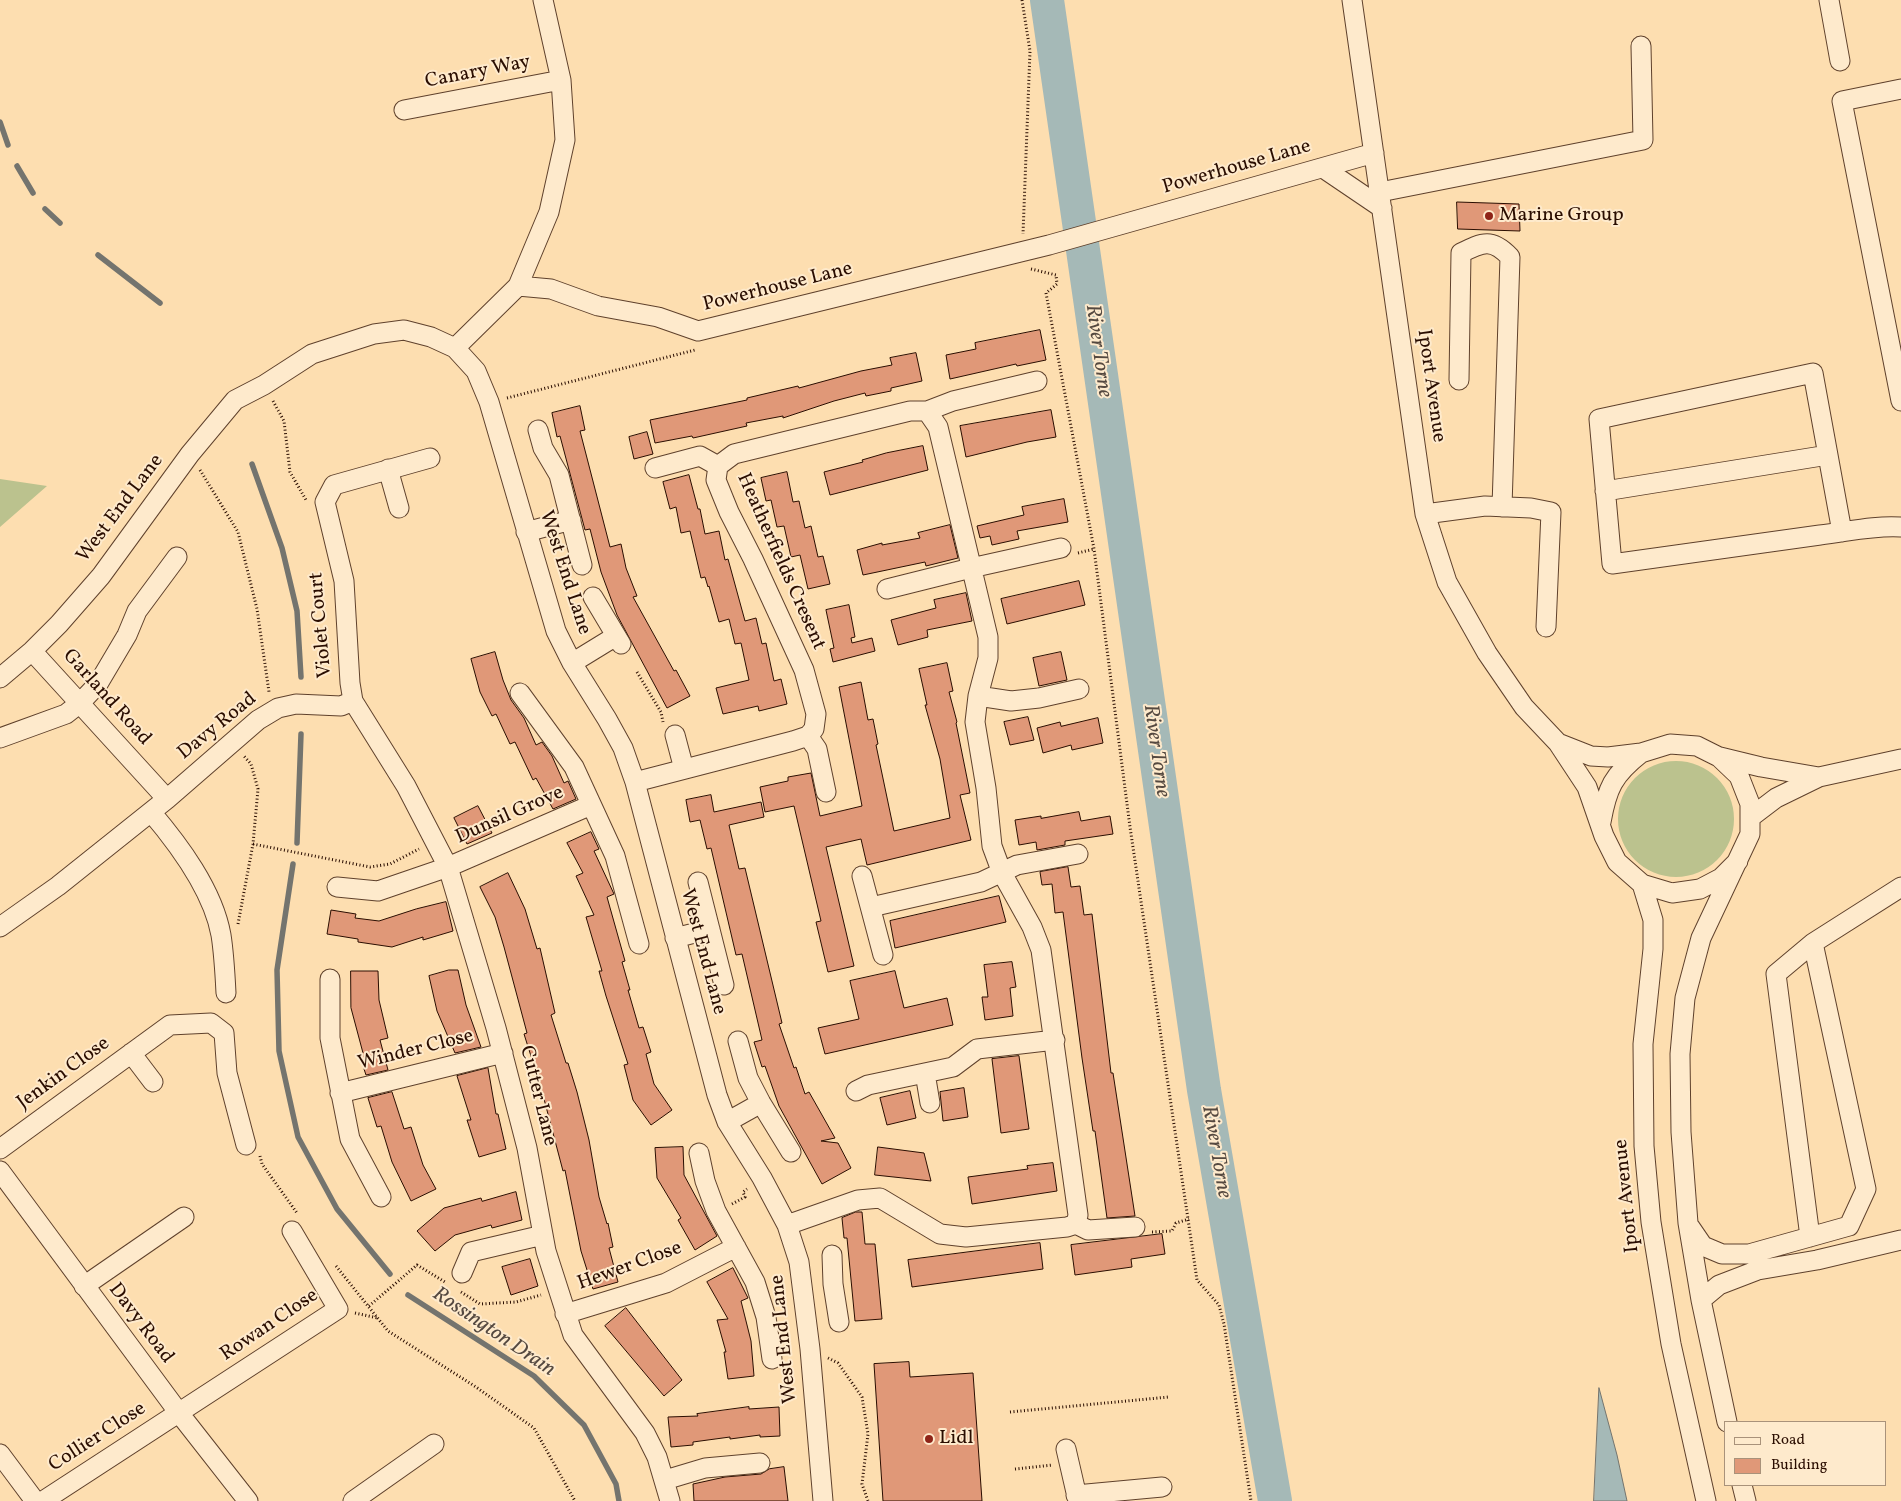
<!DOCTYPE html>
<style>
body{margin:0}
#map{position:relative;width:1901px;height:1501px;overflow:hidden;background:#fddeb0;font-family:Vollkorn,serif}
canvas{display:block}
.legend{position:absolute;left:1724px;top:1421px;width:162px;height:65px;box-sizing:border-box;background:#feeacc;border:1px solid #a9927a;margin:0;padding:6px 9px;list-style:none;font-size:15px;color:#2a0d00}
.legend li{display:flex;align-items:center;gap:10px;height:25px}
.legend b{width:25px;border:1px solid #a9927a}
</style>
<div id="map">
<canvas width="1901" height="1501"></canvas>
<ul class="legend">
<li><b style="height:6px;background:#feeacc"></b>Road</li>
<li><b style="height:14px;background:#e09878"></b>Building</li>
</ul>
</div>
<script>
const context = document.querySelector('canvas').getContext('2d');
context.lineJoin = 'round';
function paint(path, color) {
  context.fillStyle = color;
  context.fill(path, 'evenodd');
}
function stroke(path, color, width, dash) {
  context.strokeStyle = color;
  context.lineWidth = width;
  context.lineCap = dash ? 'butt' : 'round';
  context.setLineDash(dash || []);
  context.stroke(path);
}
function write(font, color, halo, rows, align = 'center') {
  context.font = font + ' Vollkorn,serif';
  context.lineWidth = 4;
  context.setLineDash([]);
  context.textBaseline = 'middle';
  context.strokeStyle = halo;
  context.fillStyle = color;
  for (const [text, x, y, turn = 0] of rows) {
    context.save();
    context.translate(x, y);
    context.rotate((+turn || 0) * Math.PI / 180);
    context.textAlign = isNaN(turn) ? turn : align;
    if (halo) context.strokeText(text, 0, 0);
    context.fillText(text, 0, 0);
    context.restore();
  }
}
const green = new Path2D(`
 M0 479 47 486 0 527Z
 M1618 819a58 58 0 1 1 116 0a58 58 0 1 1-116 0Z`);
const water = new Path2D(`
 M1599 1388 1617 1455 1627 1501H1594Z`);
const stream = new Path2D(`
 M0 122 8 145
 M17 166 33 193
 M45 209 60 223
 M98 255 160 303
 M252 464 282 548 297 611 301 677
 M297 843 301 734
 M293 864 277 970 279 1051 298 1137 337 1209 390 1274
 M408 1295 534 1376 584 1425 616 1484 619 1501`);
const river = new Path2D(`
 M1047 0 1204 1090 1275 1501`);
const building = new Path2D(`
 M1457 202 1519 204 1520 231 1458 229Z
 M1040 330 1046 360 1017 366 1016 364 950 379 946 355 976 349 975 343Z
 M916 353 922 381 891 388V391L866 396 865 393 834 401 783 418V416L746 423 747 426 693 438 692 436 655 443 650 420 747 400V398L798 386 799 388 861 371 892 365 890 358Z
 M580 406 585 430 580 431 610 547 621 544 626 568 637 596 633 597 674 671 676 670 690 696 667 708 617 615 601 572 590 529 585 530 560 436 557 437 552 413Z
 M1051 410 1056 437 1027 442 966 457 960 426Z
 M647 432 653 454 634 459 629 437Z
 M923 446 928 470 830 495 824 472 863 462 862 460 886 453Z
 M787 472 793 502 799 501 805 528 811 526 818 557 823 556 830 584 808 589 800 555 791 557 784 526 777 527 771 500 766 501 761 478Z
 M689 475 698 509H700L705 534 719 531 725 560 728 559 745 621 756 618 762 644 766 643 774 681 781 679 787 704 759 711 758 706 723 714 716 688 749 680 741 643 735 644 729 619 719 622 709 586 708 587 705 577 701 578 690 531 681 533 676 507 670 509 663 482Z
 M1064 499 1068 522 1017 531 1019 539 992 545 990 536 980 538 977 526 1024 515 1022 507Z
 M950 525 958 558 926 566 925 562 863 575 857 550 882 543V545L920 538 918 533Z
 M1079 581 1085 605 1007 624 1001 599Z
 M966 593 972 621 927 630 928 637 898 645 891 620 936 608 934 600Z
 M849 605 855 637 851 638 852 643 872 638 875 651 833 662 830 649 834 648 826 610Z
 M495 652 503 680 511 700 524 718 536 745 542 742 552 756 564 783 568 781 576 799 553 809 536 778 533 780 515 742 510 744 496 714 492 716 480 692 471 659Z
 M1061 652 1067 680 1039 686 1033 658Z
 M947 663 953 691 949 692 957 722 956 723 970 793 960 795 971 840 867 865 861 839 826 847 854 966 828 972 816 922 821 921 794 806 765 812 760 787 788 781V777L811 773 820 816 862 806 839 687 861 682 868 720 873 719 878 744 876 745 894 831 950 818 940 759 925 705H927L919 669Z
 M1028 717 1034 740 1010 745 1004 722Z
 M1098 718 1103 743 1072 750 1071 745 1043 753 1037 728 1060 722 1061 726Z
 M711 795 714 812 761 802 764 817 729 825 739 869 745 868 782 1023 779 1024 794 1068 796 1067 805 1094 809 1092 835 1138 821 1141 838 1143 851 1168 822 1184 779 1106 765 1066 762 1067 754 1042 762 1040 742 954 736 955 711 848 707 849 700 820 690 822 686 800Z
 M478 806 492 833 467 844 454 818Z
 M1079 812 1081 821 1110 816 1113 834 1065 841V845L1037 850 1036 842 1019 845 1015 820 1041 816V818Z
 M591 832 599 849 594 851 614 894 607 897 625 961 622 962 630 990H628L639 1028 643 1027 651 1052 646 1054 654 1084 672 1110 651 1125 633 1100 624 1065 628 1064 606 996 599 971H602L586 917 594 915 576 876 583 873 567 843Z
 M1068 867 1071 887 1080 886 1084 915 1092 914 1111 1073H1113L1135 1216 1107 1218 1095 1131H1093L1082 1058 1063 912 1055 913 1052 884 1042 885 1040 872Z
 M508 873 525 909 537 949 540 948 555 1013 551 1015 566 1063H568L577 1092 589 1140 599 1197 607 1224 608 1223 613 1247 609 1248 618 1282 593 1289 581 1251 565 1170 563 1171 544 1099 542 1100 536 1072 524 1034 527 1033 504 947 495 917 480 887Z
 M999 896 1006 922 895 948 890 921Z
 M446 902 453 931 423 940V937L392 947 358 942V939L327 934 331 910 356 914 355 918 379 921 416 909Z
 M1012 962 1016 987 1010 988 1013 1016 985 1020 982 997H988L984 965Z
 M449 970H458L466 1005 481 1047 455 1053 437 1011 429 976Z
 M351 971H378L379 1000 388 1038 380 1040 388 1070 366 1075 359 1054 363 1053 351 1008Z
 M895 971 904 1008 947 998 953 1025 825 1054 818 1028 859 1019 850 981Z
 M1019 1056 1029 1129 1001 1133 992 1059Z
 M488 1068 496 1114H498L506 1149 479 1157 467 1120H471L457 1076Z
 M964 1088 968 1117 943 1121 940 1092Z
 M910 1091 916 1118 887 1125 880 1098Z
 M392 1092 404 1129 411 1127 423 1165 436 1189 411 1201 392 1162 381 1126 377 1127 368 1098Z
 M683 1147 684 1175 717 1236 695 1250 678 1220 681 1218 657 1178 655 1148Z
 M878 1147 924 1153 931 1181 875 1175Z
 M1053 1163 1057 1191 972 1204 968 1177 1028 1169 1027 1166Z
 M516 1192 522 1220 492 1228 491 1225 455 1235 435 1251 417 1231 444 1208 481 1198 482 1201Z
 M856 1212H862L865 1244H875L882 1319 855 1321 847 1238H844L842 1218Z
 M1162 1234 1165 1254 1131 1259 1132 1267 1075 1275 1071 1245Z
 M1040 1243 1043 1269 912 1287 908 1260Z
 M530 1259 538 1286 511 1295 502 1267Z
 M733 1268 748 1298 741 1301 751 1341 754 1376 728 1379 724 1352H726L717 1320 728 1319 707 1282Z
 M626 1308 682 1380 664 1396 605 1326Z
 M909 1362 910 1377 973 1373 982 1501H883L874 1364Z
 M749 1407V1409L779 1407 780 1436 760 1437V1435L730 1439V1437L693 1442V1445L671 1447 668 1417 698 1416 697 1414Z
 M784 1467 788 1501H694L693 1484 725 1477 761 1474 769 1469Z`);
const path = new Path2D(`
 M1022 0 1030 51 1023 234
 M1031 269 1056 275 1057 284 1046 293 1094 549 1130 827 1197 1280 1219 1305 1224 1324 1251 1501
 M507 398 695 350
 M273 401 284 421 290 472 306 500
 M200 470 238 532 257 609 269 692
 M1078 553 1094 549
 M637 672 661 712 663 722
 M253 844 370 867 390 864 419 849
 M238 924 253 844 258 789 251 764 243 755
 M260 1156 262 1164 297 1213
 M732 1204 745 1197 743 1192 747 1189
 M1152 1232 1172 1231 1176 1223 1189 1219
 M336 1266 388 1331 476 1387 534 1428 575 1501
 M461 1292 480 1304 516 1302 541 1295
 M369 1306 417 1265 445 1282
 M355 1313 378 1318
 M828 1358 838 1363 862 1397 868 1434 862 1484 868 1501
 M1010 1412 1169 1397
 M1015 1469 1053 1465`);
const minor = new Path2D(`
 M1352 0 1425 514 1447 582 1487 653 1524 707 1558 743 1587 787 1604 836 1617 862 1642 884 1672 893 1700 889 1721 878 1738 861
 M1829 0 1840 61
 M1901 89 1842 101 1901 401
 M404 110 561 80
 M1323 168 1382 208
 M1380 192 1643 140 1641 46
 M518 286 551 289 598 306 658 317 698 331 1049 245 1374 153
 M455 348 518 286 549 212 565 140 561 80 543 0
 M1459 380 1461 253C1483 242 1492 238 1510 257L1502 507
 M927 411 953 401 1037 381
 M538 430 543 448 559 475 582 565
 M430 458 334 485 325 502 344 581 350 683 353 701 406 786 448 867 496 1028 527 1148 546 1251 573 1335 645 1433 657 1457 670 1501
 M655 468 700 456 718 466
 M388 469 399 508
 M1605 491 1828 455
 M1425 514 1485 506 1531 508 1551 512 1546 627
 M526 532 571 520
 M1842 532 1813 373 1599 419 1612 564 1820 535C1847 532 1874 525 1901 527
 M887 589 971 568 1061 548
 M593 597 621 644
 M32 651 167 799
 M572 663 616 636
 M0 678 32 651 59 624 101 576 190 454 235 400 264 385 312 354 374 334 404 330 431 337 455 348 476 371 489 402 556 631 572 663 607 719 623 748 635 782 717 1095 727 1122 762 1178 787 1225 799 1262 810 1349 823 1501
 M520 693 574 767 615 856 639 944
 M978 696 1011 701 1039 698 1079 689
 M675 735 684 769
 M808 736 817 749 826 792
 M0 738 66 714 80 703 98 684 127 635 137 611 177 557
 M1558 743 1591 756 1608 757 1641 753 1670 744 1697 746 1719 757 1739 776 1750 804V834L1701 938 1685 998 1680 1054 1681 1132 1688 1223 1701 1300 1727 1422
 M1720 757 1761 767 1819 777
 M635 782 793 741 808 736 814 729 816 714 804 670 753 559 729 512 716 480 718 466 734 454 910 411H927L938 427 988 637V658L978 696 975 722 986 788 992 846 1002 873 1032 927 1041 950 1078 1215 1076 1224 1067 1227 966 1237 940 1234 880 1198 858 1200 787 1225
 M151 812C179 845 213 890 221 935 224 954 225 973 226 993
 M1751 817 1776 798 1819 777 1901 759
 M1601 822C1607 788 1613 775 1641 753
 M862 876 883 955
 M698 882 724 985
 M1642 884 1653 920V949L1643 1044 1644 1146 1651 1222 1671 1344 1706 1501
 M337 887 378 891 448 867 591 805
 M871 907 981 882 1017 865 1078 854
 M0 927 58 886 167 799 258 720 278 708 296 704 341 706 353 701
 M675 938 710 929
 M330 979V1038L350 1139 381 1197
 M738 1041 748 1078 761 1103 791 1152
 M131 1053 153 1082
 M925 1073 930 1103
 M856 1091 868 1085 953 1067 977 1049 1055 1040
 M340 1093 503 1053
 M727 1122 761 1103
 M0 1149 170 1025 211 1023 224 1033 227 1073 246 1145
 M699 1153 705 1181 716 1211 755 1282 766 1317 772 1359
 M0 1171 179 1413 248 1501
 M1076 1224 1088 1230 1135 1227
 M1690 1227 1703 1246 1722 1254H1749L1849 1226 1866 1189 1813 943 1901 887
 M1810 1237 1776 974 1813 943
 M832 1255 833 1284 839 1322
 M462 1273 471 1252 543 1235
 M84 1286 184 1217
 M1701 1300 1719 1285 1758 1270 1817 1260 1901 1240
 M565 1314 666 1283 736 1247
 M1066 1449 1078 1501
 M0 1454 35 1501
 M665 1480 705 1468 760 1463
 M1742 1485 1746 1501
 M1076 1495 1162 1487
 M43 1501 338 1309 292 1231
 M353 1501 434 1444`);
const markers = [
 [1489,216,5,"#8f2418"],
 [929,1439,5,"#8f2418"]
];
const streetNames = [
 ["Canary Way",478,73,-11],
 ["Powerhouse Lane",1237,168,-16],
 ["Powerhouse Lane",778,288,-14],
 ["Iport Avenue",1430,386,82],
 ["West End Lane",121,509,-53],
 ["Heatherfields Cresent",780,562,66],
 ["West End Lane",564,573,72],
 ["Violet Court",322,625,-95],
 ["Garland Road",106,698,48],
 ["Davy Road",218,727,-39],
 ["Dunsil Grove",510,816,-24],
 ["West End Lane",702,952,75],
 ["Winder Close",416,1051,-14],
 ["Jenkin Close",64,1074,-36],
 ["Cutter Lane",537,1096,76],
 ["Iport Avenue",1628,1196,-96],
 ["Hewer Close",630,1267,-20],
 ["Davy Road",140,1324,53],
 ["Rowan Close",270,1326,-34],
 ["West End Lane",785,1339,-96],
 ["Collier Close",98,1438,-33]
];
const poiNames = [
 ["Marine Group",1499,216],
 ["Lidl",939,1439]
];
const waterNames = [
 ["River Torne",1097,351,82],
 ["River Torne",1155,751,82],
 ["River Torne",1215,1152,80],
 ["Rossington Drain",493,1333,34]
];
paint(green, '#bbc28e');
paint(water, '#a5b9b7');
stroke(water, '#74746e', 1);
stroke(stream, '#74746e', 5.5);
stroke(river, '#a5b9b7', 34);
paint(building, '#e09878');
stroke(building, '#2a0d00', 1);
stroke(minor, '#5f412c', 21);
stroke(path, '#2a0d00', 3, [1, 2.5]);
stroke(minor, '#feeacc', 19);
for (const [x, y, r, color] of markers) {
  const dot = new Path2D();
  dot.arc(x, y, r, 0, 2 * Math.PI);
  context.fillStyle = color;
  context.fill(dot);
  stroke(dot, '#feeacc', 2);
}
write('20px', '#2a0d00', '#feeacc', streetNames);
write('20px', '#2a0d00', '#feeacc', poiNames, 'left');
write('italic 21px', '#554940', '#feeacc', waterNames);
</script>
